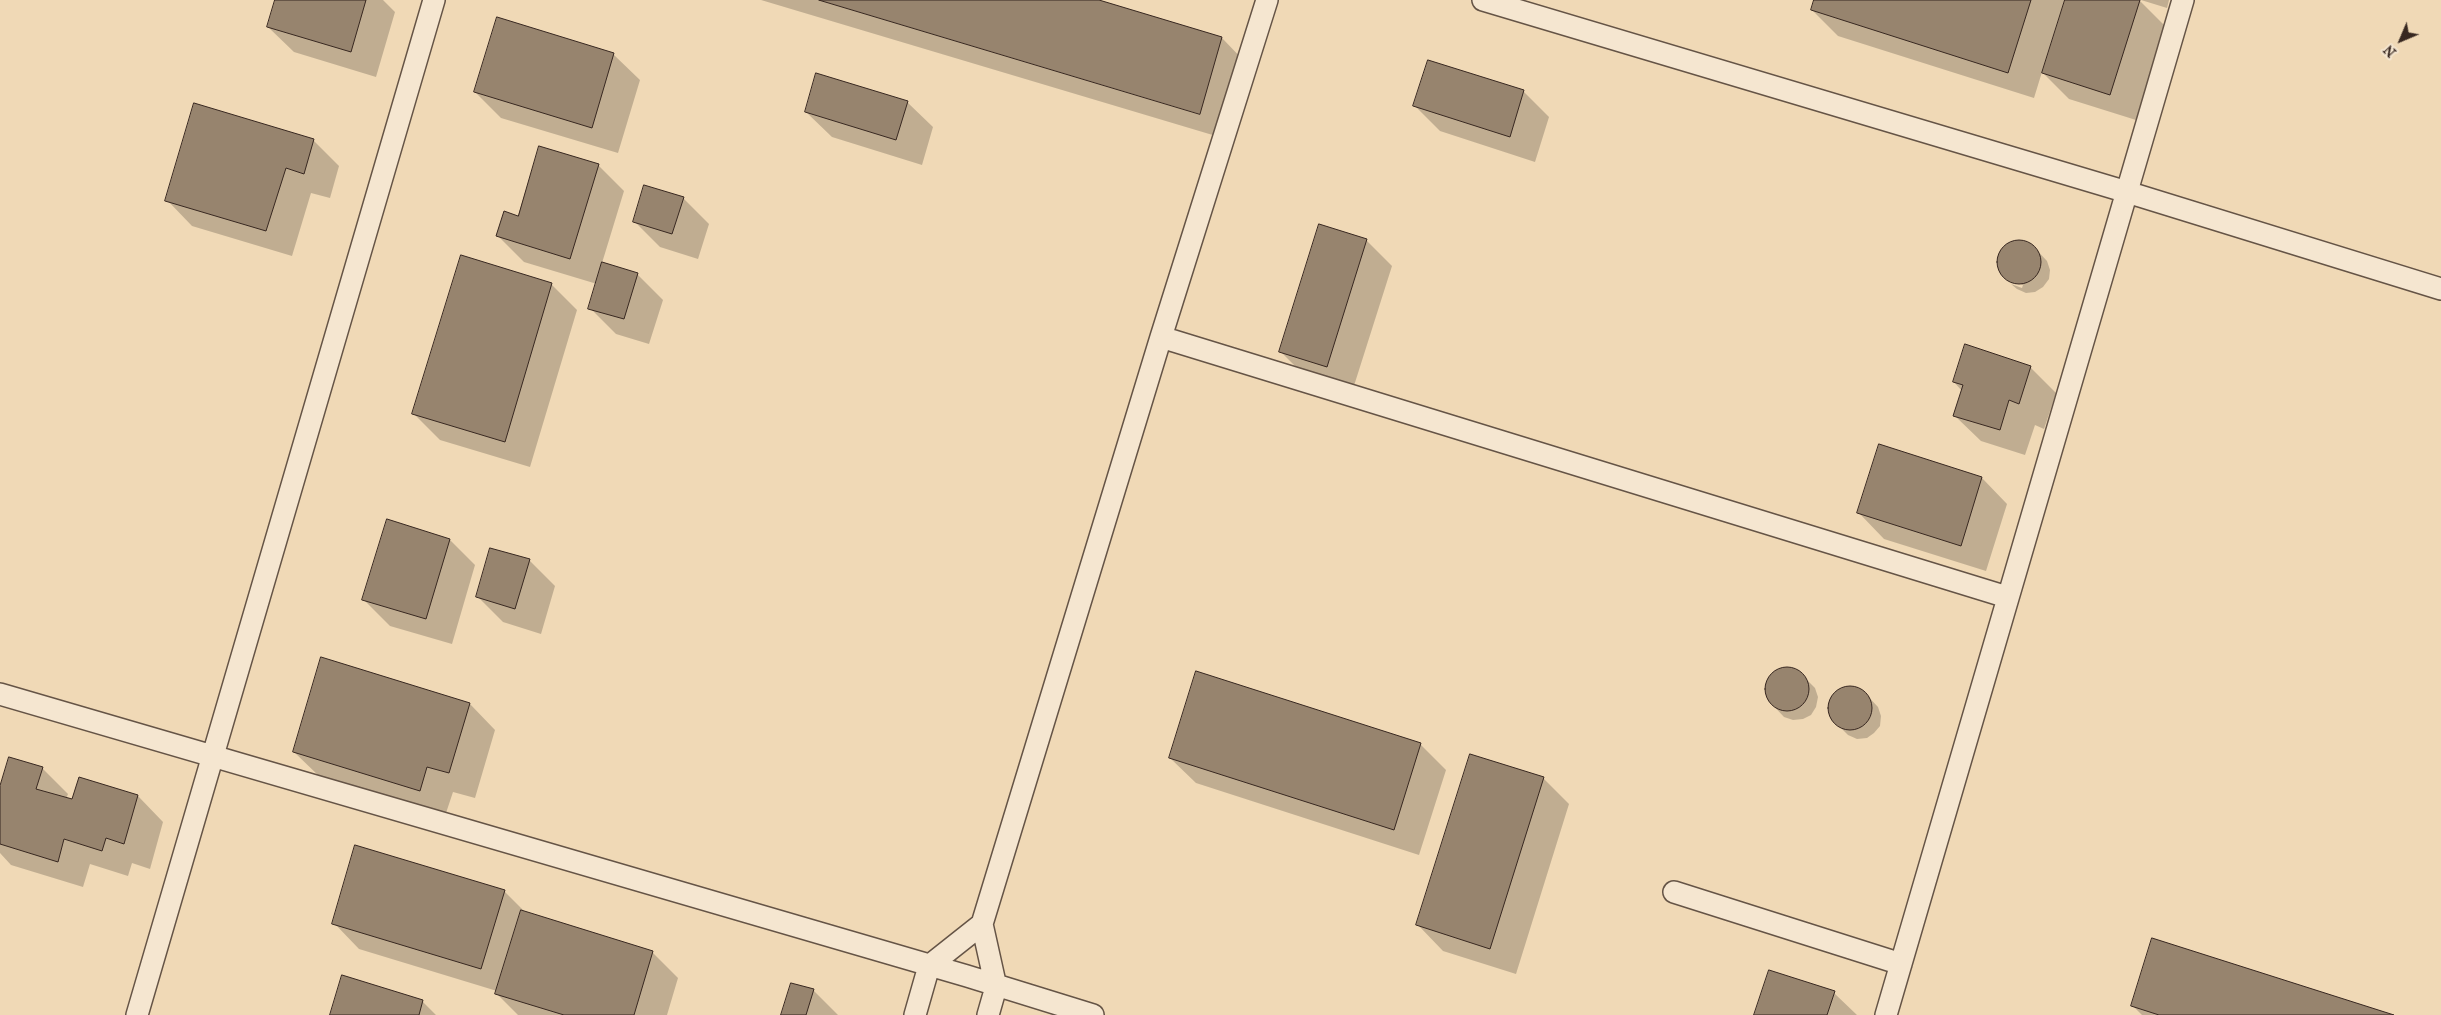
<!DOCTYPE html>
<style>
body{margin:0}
#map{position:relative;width:2441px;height:1015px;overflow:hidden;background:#f0d9b6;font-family:"IM FELL French Canon",serif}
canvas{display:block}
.north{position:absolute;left:2376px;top:15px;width:50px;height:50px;-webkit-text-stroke:4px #f5e6d0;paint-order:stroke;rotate:225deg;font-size:14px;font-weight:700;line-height:20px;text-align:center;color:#372720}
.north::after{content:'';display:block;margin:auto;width:18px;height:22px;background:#372720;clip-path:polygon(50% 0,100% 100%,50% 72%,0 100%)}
</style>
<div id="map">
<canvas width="2441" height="1015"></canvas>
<div class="north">N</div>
</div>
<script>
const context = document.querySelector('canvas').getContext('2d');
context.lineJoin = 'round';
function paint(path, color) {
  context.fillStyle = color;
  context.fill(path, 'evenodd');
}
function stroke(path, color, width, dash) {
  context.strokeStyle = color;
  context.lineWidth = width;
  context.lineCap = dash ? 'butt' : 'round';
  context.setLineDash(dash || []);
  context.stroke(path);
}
const shadow = new Path2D(`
 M276 0H383L395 12 376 77 294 52 268 27Z
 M761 0H1095L1222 38 1247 64 1226 139Z
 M1815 0H2139L2165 26 2136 120 2069 99 2042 72 2034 98 1838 36 1812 10Z
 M2141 0H2169L2167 8Z
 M497 19 614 55 640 80 618 153 501 118 475 92Z
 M1523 91 1549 117 1535 162 1440 131 1414 105Z
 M907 102 933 127 922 165 832 137 806 112Z
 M313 140 339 166 330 198 311 193 292 256 192 226 167 200Z
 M598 165 624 191 602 263 637 274 663 300 649 344 616 334 590 308 597 284 524 262 498 236 519 217Z
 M683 198 709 224 698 259 660 247 634 221Z
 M1366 240 1392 266 1352 392 1306 377 1280 351Z
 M2013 241H2022L2031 244 2047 261 2050 270 2049 279 2043 287 2035 292 2026 293 2017 289 2011 284 2022 288 2023 285 2008 280 2001 272 1998 264 1999 254 2005 246Z
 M551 284 577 310 530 467 440 440 414 414Z
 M2030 367 2056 393 2044 429 2035 425 2025 455 1981 441 1955 416 1962 391 1954 382Z
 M1982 478 2007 504 1986 571 1884 539 1859 513Z
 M450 540 475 565 452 644 390 626 364 600Z
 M530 561 555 586 541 634 503 622 477 596Z
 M1790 668 1799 672 1815 688 1818 697 1816 707 1811 715 1803 719 1793 720 1784 717 1768 700 1765 691 1767 681 1772 674 1780 669Z
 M1853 687 1862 690 1878 707 1881 716 1880 726 1874 733 1867 738 1857 739 1848 735 1832 719 1829 710 1830 700 1836 693 1844 688Z
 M470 704 495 730 475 798 453 792 445 816 320 777 294 752Z
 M1420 744 1446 770 1419 855 1196 783 1170 758Z
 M1471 755 1544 779 1569 804 1516 974 1443 951 1418 925Z
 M42 768 68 794 66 799 73 801 138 796 163 822 150 869 132 863 128 876 90 864 83 887 11 865 0 853V790Z
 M504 891 526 913 652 952 678 978 667 1015H518L497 994V991L359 949 334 923Z
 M814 991 838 1015H782Z
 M1834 993 1857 1015H1755Z
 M423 1002 436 1015H331Z
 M2133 1006 2390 1015H2142Z`);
const building = new Path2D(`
 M275 0H366L351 52 267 27Z
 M819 0H1099L1222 37 1200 114Z
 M1814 0H2031L2008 73 1811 10Z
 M2065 0H2140L2110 95 2042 73Z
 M497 17 614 53 592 128 474 92Z
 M1428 60 1524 90 1510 137 1413 106Z
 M816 73 908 101 896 140 805 112Z
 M194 103 314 139 304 174 286 168 266 231 165 201Z
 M539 146 599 164 570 259 496 236 504 211 518 216Z
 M644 185 684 197 672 234 633 222Z
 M1319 224 1367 239 1327 367 1279 352Z
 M1997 262a22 22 0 1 1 44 0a22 22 0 1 1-44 0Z
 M461 255 552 283 505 442 412 414Z
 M602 262 638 273 624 319 588 309Z
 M1965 344 2031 366 2019 404 2009 400 2000 430 1953 416 1963 385 1953 382Z
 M1879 444 1982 477 1961 546 1857 513Z
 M387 519 450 539 426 619 362 600Z
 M490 548 530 559 515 609 476 597Z
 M321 657 470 703 449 773 427 767 420 791 293 752Z
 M1765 689a22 22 0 1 1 44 0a22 22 0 1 1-44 0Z
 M1196 671 1421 743 1394 830 1169 758Z
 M1828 708a22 22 0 1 1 44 0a22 22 0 1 1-44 0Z
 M1470 754 1544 777 1490 949 1416 925Z
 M9 757 43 767 36 789 72 799 79 777 138 795 124 844 106 838 102 851 64 839 58 862 0 844V786Z
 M355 845 505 890 481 969 332 924Z
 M521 910 653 951 634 1015H564L495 994Z
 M2152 938 2394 1015H2159L2131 1006Z
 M1769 970 1835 991 1827 1015H1754Z
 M342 975 423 1000 419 1015H330Z
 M791 983 814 989 806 1015H781Z`);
const lane = new Path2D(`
 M1483 0 2127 192 2441 289
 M1161 337 2007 597
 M0 694 967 976 1093 1015
 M1674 892 1901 964
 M137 1015 434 0
 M915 1015 929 966 982 924
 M988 1015 996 987 982 924 1161 337 1267 0
 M1886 1015 2183 0`);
paint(shadow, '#0003');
paint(building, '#97846e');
stroke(building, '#372720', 1);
stroke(lane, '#655446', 24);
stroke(lane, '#f5e6d0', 21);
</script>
